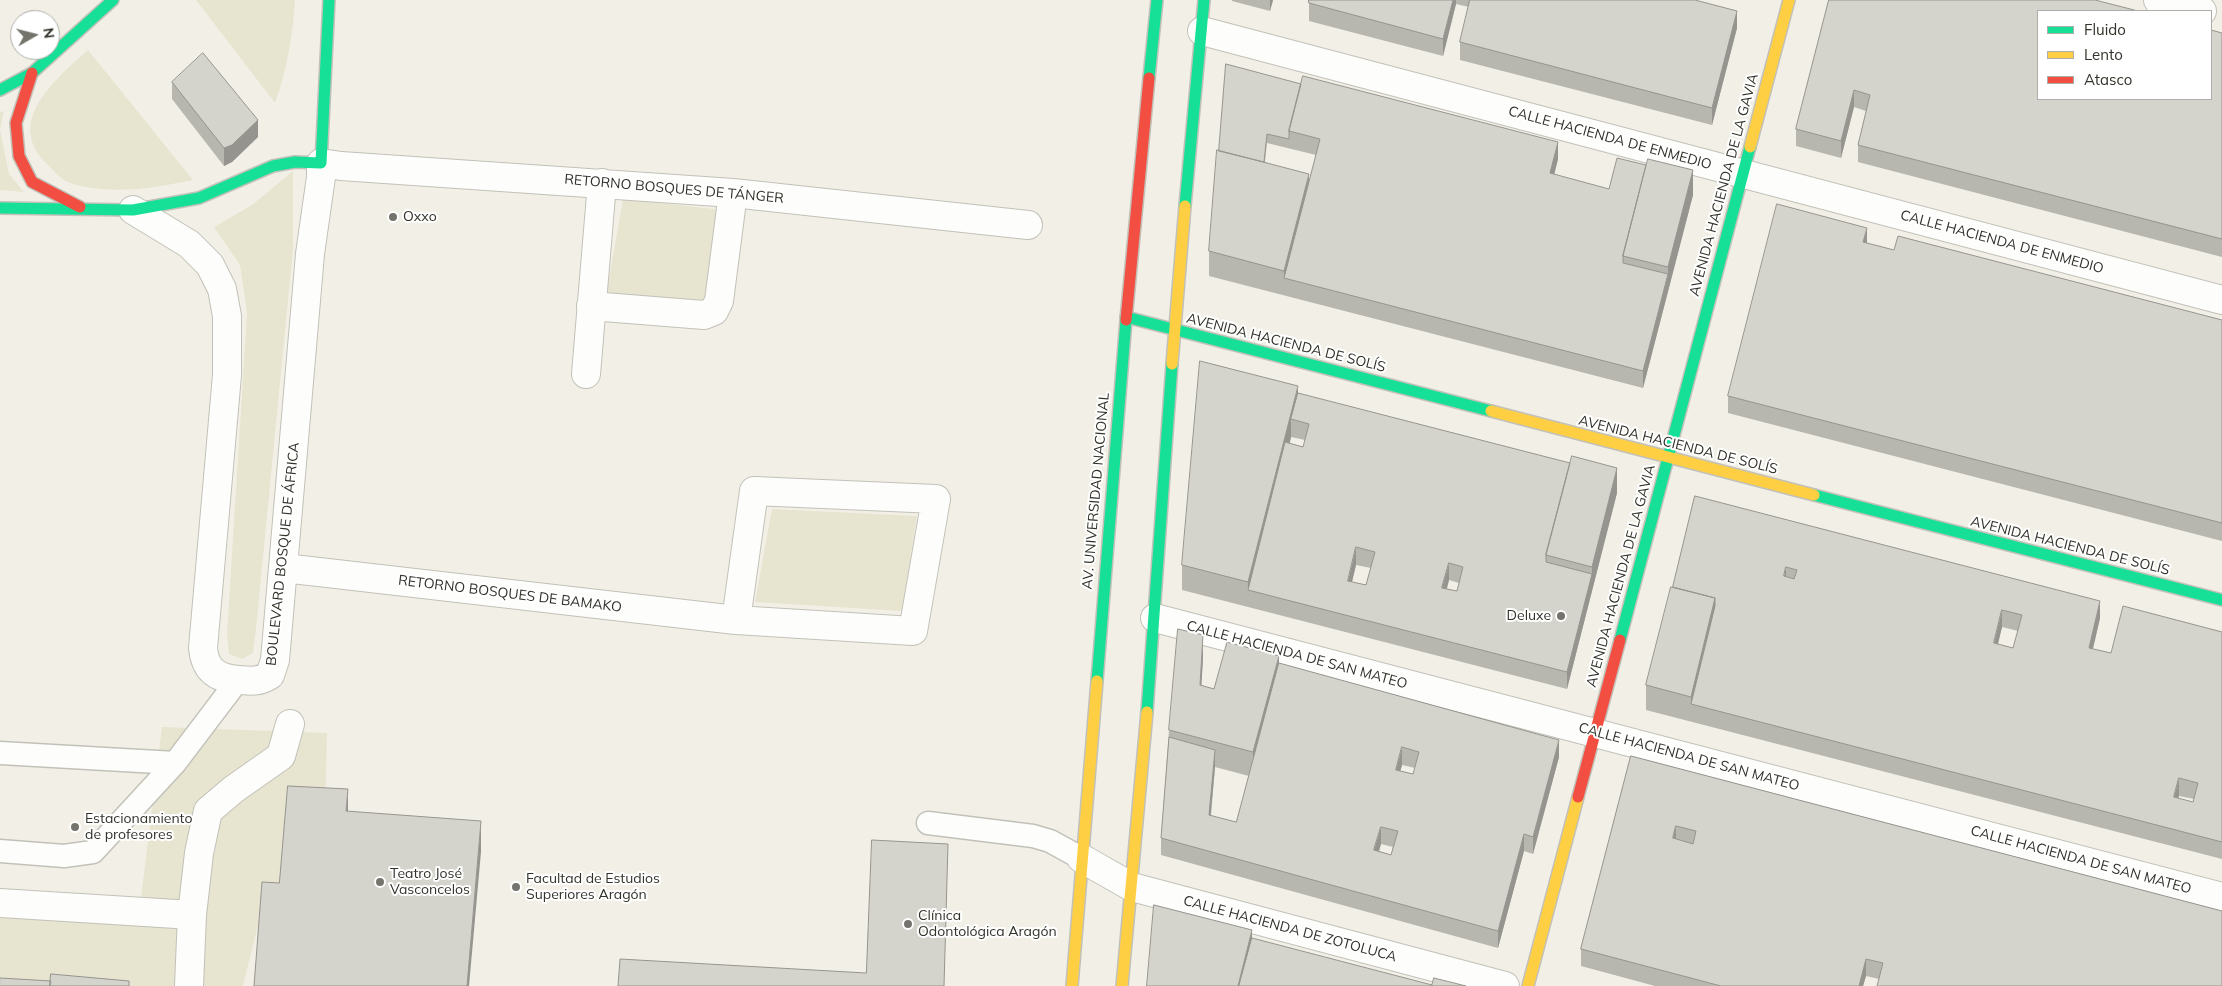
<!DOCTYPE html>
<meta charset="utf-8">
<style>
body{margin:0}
#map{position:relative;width:2222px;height:986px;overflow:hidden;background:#f2f0e6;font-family:Mulish,sans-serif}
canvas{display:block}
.legend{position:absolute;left:2037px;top:10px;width:175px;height:90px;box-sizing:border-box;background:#fff;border:1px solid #adadaa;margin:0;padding:6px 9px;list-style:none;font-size:15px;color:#32322a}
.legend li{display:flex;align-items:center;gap:10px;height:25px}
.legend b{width:25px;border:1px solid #adadaa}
.north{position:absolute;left:10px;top:10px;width:50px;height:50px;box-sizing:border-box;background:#fff;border:1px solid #adadaa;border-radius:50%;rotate:82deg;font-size:14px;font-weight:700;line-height:20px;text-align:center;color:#32322a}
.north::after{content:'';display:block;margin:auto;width:18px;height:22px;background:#75746c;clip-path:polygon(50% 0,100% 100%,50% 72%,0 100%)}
</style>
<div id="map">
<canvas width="2222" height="986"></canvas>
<ul class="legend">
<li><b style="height:6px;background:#16e098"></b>Fluido</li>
<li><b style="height:6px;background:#ffcf43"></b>Lento</li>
<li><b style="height:6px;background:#f24e42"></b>Atasco</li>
</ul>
<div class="north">N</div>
</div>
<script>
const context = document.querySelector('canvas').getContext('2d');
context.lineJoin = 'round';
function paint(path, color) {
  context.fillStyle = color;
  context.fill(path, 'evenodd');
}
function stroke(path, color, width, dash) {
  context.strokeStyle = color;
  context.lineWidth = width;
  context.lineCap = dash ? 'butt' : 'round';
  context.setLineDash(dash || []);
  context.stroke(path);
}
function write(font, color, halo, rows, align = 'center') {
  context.font = font + ' Mulish,sans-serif';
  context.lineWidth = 4;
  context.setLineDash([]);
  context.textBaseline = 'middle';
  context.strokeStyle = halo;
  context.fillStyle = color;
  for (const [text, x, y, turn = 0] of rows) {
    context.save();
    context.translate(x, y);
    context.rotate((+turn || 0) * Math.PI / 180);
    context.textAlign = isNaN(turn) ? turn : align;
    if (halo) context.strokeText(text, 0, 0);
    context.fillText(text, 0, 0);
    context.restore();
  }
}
const green = new Path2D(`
 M196 0H295C293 34 287 70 275 103Z
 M88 50 193 180C164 186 131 192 102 189 92 188 73 186 64 180 58 176 53 170 48 165 2 122 57 78 88 50Z
 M4 111 0 130 9 174 24 192 0 190V112Z
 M293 171V249L256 629 253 653 242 659 229 654 227 634 247 313 240 265 214 227 252 205Z
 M623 199 723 210 708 306 606 296Z
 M772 509 917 516 902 611 755 602Z
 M162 727 327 733 325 818 279 914 261 913 243 986H0V890L140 906Z`);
const lane = new Path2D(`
 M0 753 175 763
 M928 823 1033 836 1050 841 1081 858
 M0 851 64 856 93 852 175 763 238 680`);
const street = new Path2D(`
 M2158 0 2202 11
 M1202 31 2222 300
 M133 210 189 244 210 265 222 289 227 316V375L203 648C205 671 218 679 240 680 252 681 259 682 270 675L275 660 310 254 321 177V163L341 166 733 193 1028 225
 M591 306 704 315 714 311 719 301 733 193
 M586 374 602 183
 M284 568 736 620 913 631 936 499 754 491 736 620
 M1155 618 2222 897
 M1081 858 1132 887 1505 986
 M0 903 192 915
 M189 986 192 915 199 853 208 811 234 789 281 756 290 724`);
const fast = new Path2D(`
 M1149 78 1157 0
 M0 90 32 73 113 0
 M1185 206 1204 0
 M0 208 133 210 199 198 273 166 295 162 321 163 329 0
 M1126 317 1491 411
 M1814 495 2222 600
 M1620 640 1750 147
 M1097 681 1126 320
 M1147 712 1172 364`);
const slow = new Path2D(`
 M1750 147 1789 0
 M1172 364 1185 206
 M1491 411 1814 495
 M1072 986 1097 681
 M1122 986 1147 712
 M1528 986 1578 797`);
const jam = new Path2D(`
 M32 73 16 123 19 156 32 182 80 207
 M1126 320 1149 78
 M1578 797 1620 640`);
const wall = new Path2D(`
 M1232 0H1273L1270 11 1232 1Z
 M1309 0H1695L1737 28 1712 125 1460 60V42L1469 7 1456 4 1443 56 1309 21Z
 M1829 0 2222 33V257L1858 162V145L1866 111 1854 107 1841 158 1796 146V129Z
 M1226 64 1558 159 1554 175 1609 189 1693 195 1643 388 1209 276V251L1219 151ZM1267 143 1316 155 1309 182 1265 162Z
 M172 82 258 137 232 162 224 166 172 99Z
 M1867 243 1894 250 2222 320V541L1728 413V396Z
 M1298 393 1617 493 1567 689 1182 590V565ZM1291 437 1305 440 1303 447 1290 443ZM1356 565 1371 568 1366 585 1352 582ZM1449 580 1459 583 1457 591 1447 589Z
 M1695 496 2100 618 2093 649 2111 653 2222 632V859L1646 710V685L1673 587ZM2002 627 2018 631 2013 648 1998 644ZM2179 796 2194 799 2193 802 2178 798Z
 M1203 659 1201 685 1214 689 1279 663 1559 757 1533 854 1524 851 1498 948 1161 855V838L1169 730ZM1402 765 1415 768 1413 774 1400 771ZM1215 767 1249 776 1236 822 1211 816ZM1381 844 1393 847 1391 855 1379 851Z
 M1631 756 2222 911 1879 979 1866 976 1863 986H1655L1581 966V949Z`);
const shadedWall = new Path2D(`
 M1270 0H1273L1270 11Z
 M1453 0H1456V4L1443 56V39Z
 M1737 11V28L1712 125V108Z
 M1854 90V107L1841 158V141Z
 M258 120V137L232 162 224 166V148Z
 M1558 142V159L1550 191V173Z
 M1693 170V195L1643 388V371L1668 274V267Z
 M1309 174V198L1284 278V295V271Z
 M1867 228V245L1863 242Z
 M1298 386V411L1291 419V437L1252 591 1248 590V582Z
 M1617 468V493L1567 689V672L1592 574V567Z
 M1356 547V565L1348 598V581Z
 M1449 563V580L1442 605V588Z
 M1786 567V584L1784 576Z
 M1715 598V623L1691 704V697Z
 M2100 601V618L2089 665V648Z
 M2002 610V627L1994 660V643Z
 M1203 635V659L1200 710V685Z
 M1279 656V681L1253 777V752Z
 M1559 740V757L1533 854V837Z
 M1402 747V765L1396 787V770Z
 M1215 750V767L1209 832V815Z
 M2179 778V796L2174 814V797Z
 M348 789V819L346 811Z
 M481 821V852L469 986H467Z
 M1676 826V843L1673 838Z
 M1381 827V844L1374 868V850Z
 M1524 834V851L1498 948V931Z
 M1252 930V955L1244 986H1238Z
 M1866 959V976L1863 986H1859Z`);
const building = new Path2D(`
 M1309 0H1453L1443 39 1309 3Z
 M1470 0H1695L1737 11 1712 108 1460 42Z
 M1829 0H2095L2138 11H2038V99H2211V30L2222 33V239L1858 145 1870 95 1854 90 1841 141 1796 129Z
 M203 53 258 120 232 145 224 148 172 82Z
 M1226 64 1301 84 1289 131V139L1267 134 1264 162 1219 151Z
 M1303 76 1558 142 1550 173 1609 189 1617 158 1646 165 1623 256V263L1668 274 1643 371 1284 278 1320 139 1289 131Z
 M1217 150 1309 174 1284 271 1209 251Z
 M1648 159 1693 170 1668 267 1623 256Z
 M1777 204 1867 228 1863 242 1894 250 1898 236 2222 320V523L1728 396Z
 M1200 361 1298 386 1248 582 1182 565Z
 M1298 393 1570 463 1546 555V562L1592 574 1567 672 1248 590 1285 442 1303 447 1309 424 1291 419ZM1356 547 1375 552 1366 585 1348 581ZM1449 563 1463 567 1457 591 1442 588Z
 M1572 456 1617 468 1592 567 1546 555Z
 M1695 496 2100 601 2089 648 2111 653 2123 606 2222 632V842L1691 704 1715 606V598L1673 587ZM1786 567 1797 570 1794 579 1784 576ZM2002 610 2022 615 2013 648 1994 643ZM2179 778 2198 783 2193 802 2174 797Z
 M1671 587 1715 598 1691 697 1646 685Z
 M1178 629 1203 635 1200 685 1214 689 1227 642 1279 656 1253 752 1169 730Z
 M1279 663 1559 740 1533 837 1524 834 1498 931 1161 838 1169 737 1215 750 1209 815 1236 822ZM1402 747 1419 752 1413 774 1396 770ZM1381 827 1398 831 1391 855 1374 850Z
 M1631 756 2222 911V986H1877L1883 963 1866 959 1859 986H1721L1581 949ZM1676 826 1696 831 1693 844 1673 838Z
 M288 786 348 789 346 811 481 821 467 986H254L262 882 279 883Z
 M872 840 948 844 944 986H618L620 959 866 973Z
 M1154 905 1252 930 1238 986H1147Z
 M1252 938 1432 985V986H1239Z
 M51 974 129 981V986H50Z
 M0 978 51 981 50 986H0Z
 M1434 978 1466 986H1432Z`);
const markers = [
 [393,217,5,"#75746c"],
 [1561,616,5,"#75746c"],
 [75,827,5,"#75746c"],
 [380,882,5,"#75746c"],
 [516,887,5,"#75746c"],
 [908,924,5,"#75746c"]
];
const streetNames = [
 ["CALLE HACIENDA DE ENMEDIO",1610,138,15],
 ["AVENIDA HACIENDA DE LA GAVIA",1724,185,-75],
 ["RETORNO BOSQUES DE TÁNGER",674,189,5],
 ["CALLE HACIENDA DE ENMEDIO",2002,242,15],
 ["AVENIDA HACIENDA DE SOLÍS",1286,343,14],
 ["AVENIDA HACIENDA DE SOLÍS",1678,445,14],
 ["AV. UNIVERSIDAD NACIONAL",1096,491,-85],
 ["AVENIDA HACIENDA DE SOLÍS",2070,546,14],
 ["BOULEVARD BOSQUE DE ÁFRICA",283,554,-84],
 ["AVENIDA HACIENDA DE LA GAVIA",1621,576,-75],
 ["RETORNO BOSQUES DE BAMAKO",510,594,7],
 ["CALLE HACIENDA DE SAN MATEO",1297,655,15],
 ["CALLE HACIENDA DE SAN MATEO",1689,757,15],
 ["CALLE HACIENDA DE SAN MATEO",2081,860,15],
 ["CALLE HACIENDA DE ZOTOLUCA",1290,929,15]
];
const poiNames = [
 ["Oxxo",403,217],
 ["Deluxe",1551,616,"right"],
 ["Estacionamiento",85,819],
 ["de profesores",85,835],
 ["Teatro José",390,874],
 ["Vasconcelos",390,890],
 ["Facultad de Estudios",526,879],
 ["Superiores Aragón",526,895],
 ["Clínica",918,916],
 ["Odontológica Aragón",918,932]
];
paint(green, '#e7e4d0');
stroke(lane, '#c2c1b9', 25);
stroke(street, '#c2c1b9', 30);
stroke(fast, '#c2c1b9', 14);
stroke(slow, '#c2c1b9', 14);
stroke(jam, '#c2c1b9', 14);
stroke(lane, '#fdfdfb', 22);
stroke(street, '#fdfdfb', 28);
stroke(fast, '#16e098', 11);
stroke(slow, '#ffcf43', 11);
stroke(jam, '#f24e42', 11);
paint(wall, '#b7b6af');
paint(shadedWall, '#95948f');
paint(building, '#d5d4cc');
stroke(building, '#95948f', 1);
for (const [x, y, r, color] of markers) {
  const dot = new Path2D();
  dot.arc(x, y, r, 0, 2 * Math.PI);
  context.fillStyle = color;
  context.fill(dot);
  stroke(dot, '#fff', 2);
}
write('14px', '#32322a', '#fff', streetNames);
write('14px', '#32322a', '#fff', poiNames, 'left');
</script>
